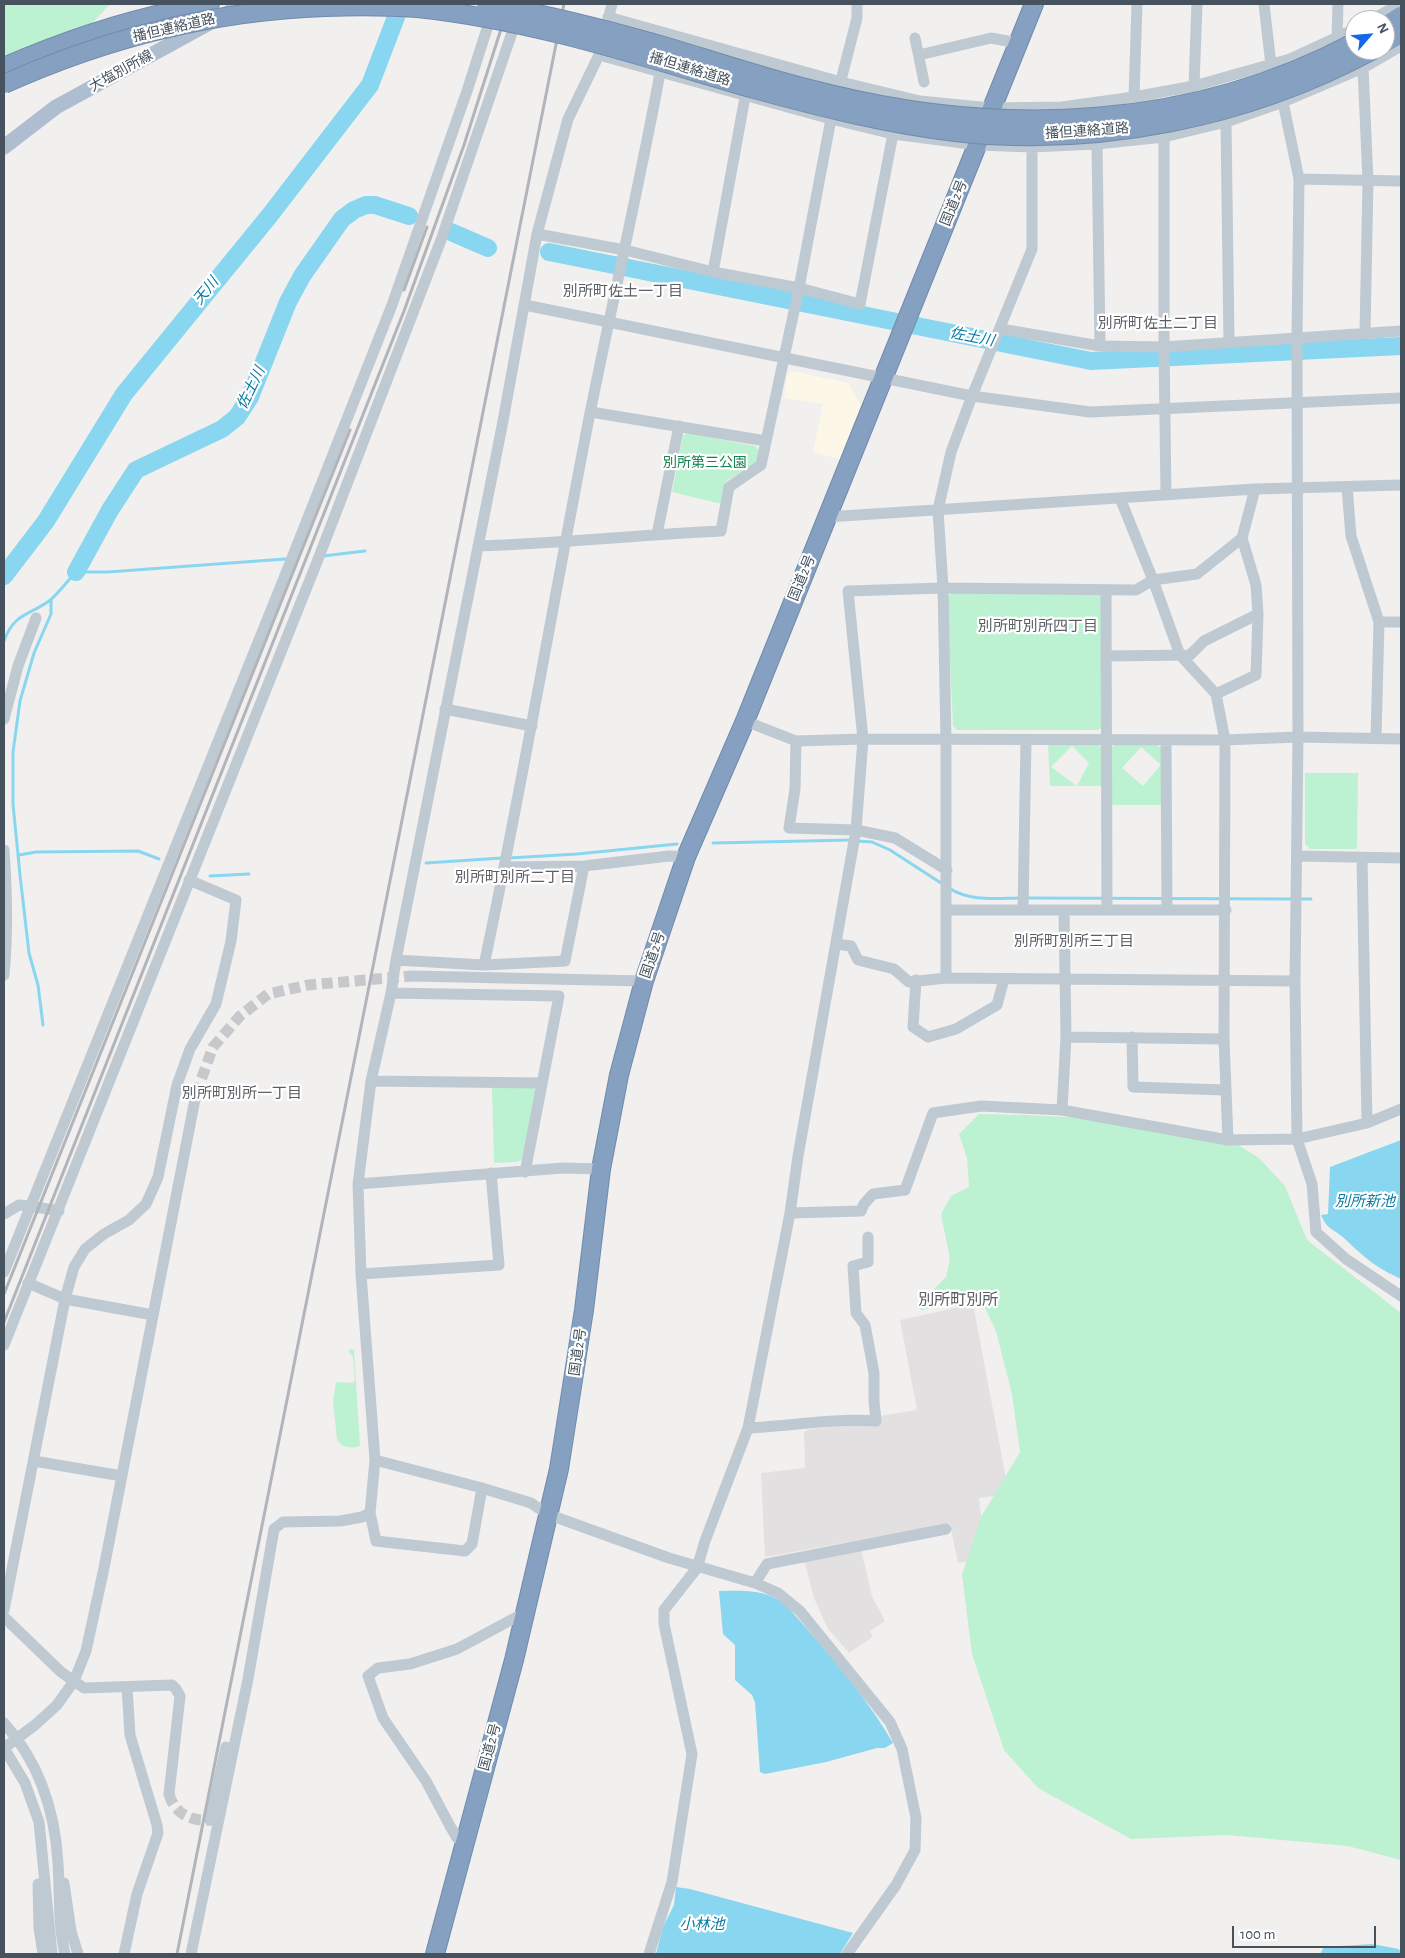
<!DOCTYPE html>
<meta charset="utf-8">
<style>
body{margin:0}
#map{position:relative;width:1405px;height:1958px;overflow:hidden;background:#f2efef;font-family:"Alegreya Sans",sans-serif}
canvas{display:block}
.frame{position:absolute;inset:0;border:5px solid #46525e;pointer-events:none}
.north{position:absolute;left:1345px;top:10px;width:50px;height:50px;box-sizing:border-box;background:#fff;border:1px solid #b5babf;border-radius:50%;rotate:63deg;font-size:14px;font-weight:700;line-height:20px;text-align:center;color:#46525e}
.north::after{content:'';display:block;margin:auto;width:18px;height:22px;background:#1268e9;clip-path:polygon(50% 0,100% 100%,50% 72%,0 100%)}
.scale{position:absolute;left:1232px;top:1926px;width:144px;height:22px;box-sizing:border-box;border:2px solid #46525e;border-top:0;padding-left:6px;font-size:15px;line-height:18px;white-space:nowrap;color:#46525e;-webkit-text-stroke:4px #fff;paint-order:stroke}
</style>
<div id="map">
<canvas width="1405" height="1958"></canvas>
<div class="frame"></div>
<div class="north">N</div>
<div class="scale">100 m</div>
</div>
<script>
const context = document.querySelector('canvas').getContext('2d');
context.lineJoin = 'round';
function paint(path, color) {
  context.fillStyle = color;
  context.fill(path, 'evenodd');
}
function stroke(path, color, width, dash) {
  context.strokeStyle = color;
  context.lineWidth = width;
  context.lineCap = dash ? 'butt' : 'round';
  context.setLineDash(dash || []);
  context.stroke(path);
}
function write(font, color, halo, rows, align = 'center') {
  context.font = font + ' "Alegreya Sans","Noto Sans JP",sans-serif';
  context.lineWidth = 4.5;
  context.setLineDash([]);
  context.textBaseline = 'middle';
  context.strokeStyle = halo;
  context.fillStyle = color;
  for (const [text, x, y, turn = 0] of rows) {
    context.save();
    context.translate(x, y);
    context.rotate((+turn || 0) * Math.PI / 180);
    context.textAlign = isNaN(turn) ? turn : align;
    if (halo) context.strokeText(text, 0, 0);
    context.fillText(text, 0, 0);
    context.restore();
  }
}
const commercial = new Path2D(`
 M792 371 848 383 861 405 840 459 813 452 823 404 784 398 787 375Z`);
const education = new Path2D(`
 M973 1304 1009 1494 979 1498 986 1559 958 1563 950 1524 765 1557 761 1473 805 1468 804 1432 810 1429 865 1423 880 1425V1416L917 1410 900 1320Z
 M861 1549 872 1596 885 1621 870 1631 873 1637 849 1653 828 1629 814 1598 804 1560Z`);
const green = new Path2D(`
 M4 4H110L87 29 4 86Z
 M687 433 755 446 760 451 755 463 725 482 722 504 672 492 683 436Z
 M952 593 1099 594 1104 600 1103 728 1096 730H957L953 726 947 597Z
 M1098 743 1102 749 1103 786H1050L1048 744ZM1072 746 1089 763 1077 786 1051 767Z
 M1116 744 1157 745 1162 749 1163 805H1111V748ZM1141 747 1161 765 1143 786 1122 768Z
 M1305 773H1358L1357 849H1310L1305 844Z
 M532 1087 537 1091 524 1159 517 1162 494 1163 492 1088Z
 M979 1114 1027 1115 1138 1121 1222 1135 1259 1158 1285 1186 1307 1240 1401 1313V1860L1348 1846 1227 1835 1131 1839 1038 1788 1004 1750 972 1654 962 1575 981 1517 1020 1452 1012 1394 996 1331 981 1300 971 1298 922 1310 916 1307 946 1277 950 1259 941 1214 951 1196 969 1187 967 1158 959 1134Z
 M351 1349 354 1350 360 1446C351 1449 343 1448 337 1440L333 1401 336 1382 352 1383 355 1381 353 1357 348 1351Z`);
const water = new Path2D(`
 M1401 1140V1279C1375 1267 1365 1258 1345 1239 1333 1228 1328 1231 1321 1215L1328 1214 1330 1167Z
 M719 1591C738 1591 757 1589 775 1598 788 1605 798 1619 808 1630 839 1666 869 1702 893 1743L885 1748H877L826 1762 765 1774 760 1772 755 1702 752 1695 735 1680V1645L723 1634Z
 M676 1887 690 1889 853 1933 840 1954H656L663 1927 674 1905Z
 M1372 1944 1399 1949 1401 1954H1320L1324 1947Z`);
const stream = new Path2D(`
 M323 556 365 551
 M4 641C14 613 30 615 49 601 59 593 67 581 76 572H108L285 559
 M857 841 872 842 890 850 944 885
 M713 843 851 840
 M19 855 36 852 138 851 159 859
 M509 858 577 854 677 844
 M426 863 502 858
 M210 876 249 874
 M949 888C970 902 997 898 1021 898
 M1027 898 1293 899
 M1299 899H1311
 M43 1025 38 985 29 953 20 875 13 804V752L20 701 34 653 51 614V599`);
const river = new Path2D(`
 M451 232 488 248
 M549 252 1091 361 1401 346
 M76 572 110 510 136 470 222 429 237 417 250 397 288 302 302 276 342 219 354 210 366 205H375L409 216
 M4 576 46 521 124 394 270 215 370 85 401 4`);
const minorTunnel = new Path2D(`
 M196 1094 213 1047 240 1016 268 994 308 985 412 976
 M169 1794C174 1813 191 1822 210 1820`);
const minor = new Path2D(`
 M1264 4 1271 65 1283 102 1299 179 1297 337 1298 737 1295 981 1297 1139 1312 1184 1316 1232 1346 1259 1401 1296
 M608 17 841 82 920 101 991 108 1062 107 1134 97 1194 86 1290 59 1355 29
 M1371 20 1400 4
 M915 38 924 82
 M1337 38 1338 4
 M599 55 831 119 893 134 978 145 1032 147 1097 144 1164 137 1226 122 1283 102 1363 68 1401 46
 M919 55 991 38 1018 43
 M1363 68 1368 181 1365 333
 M1194 86 1197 4
 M1134 97 1137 4
 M1226 122 1229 341
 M1164 137V347L1166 495
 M1097 144 1100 346
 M1299 179 1401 181
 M537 234 625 250 713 272 799 288 860 304 893 134
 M713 272 745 97
 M525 305 972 396 1090 412 1401 398
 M1001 329 1100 346 1164 347 1401 331
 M591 412 766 441
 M1347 487 1351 536 1379 622 1376 738
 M1120 498 1153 580 1180 655 1216 694 1225 740 1224 1039 1228 1140
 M827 517 1255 489 1401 485
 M657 534 679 426
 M478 546C559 543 640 535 721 531L729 487 761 465 799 288 831 119 857 18V4
 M1106 591 1107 910
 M1379 622H1401
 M1107 656 1190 655 1204 641 1258 614
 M1216 694 1256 675 1258 614 1256 585 1242 538 1255 489
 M445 709 532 726
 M4 719 18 666 36 618
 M745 721 796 741 863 739 1225 740 1298 737 1401 739
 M1166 740 1167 910
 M796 741 795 789 789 828 856 830 895 838 947 870
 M4 850C7 892 8 934 4 975
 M1297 856 1401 858
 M1362 858 1367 1123
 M505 867 584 866 669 856 686 857
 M947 910H1226
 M1023 910 1026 740
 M836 944 851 946 858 960 894 969 909 982 946 978 1295 981
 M396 960 484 965 565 961 584 866
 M484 965C523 782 554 597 590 413 613 299 639 187 660 73
 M412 976 644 981
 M946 978V740L943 588 938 510 951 452 972 396 1032 249V147
 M916 980 913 1027 928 1037 956 1029 997 1005 1004 979
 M391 993 559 996 525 1172
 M1066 1037 1224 1039
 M1132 1037 1133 1087 1225 1090
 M371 1081 542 1083
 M1062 1110 1066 1037 1064 910
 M358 1184 563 1168 601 1169
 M790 1213 861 1211 864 1204 873 1194 905 1190 933 1113 981 1106 1062 1110 1228 1140 1297 1139 1367 1123 1401 1109
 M4 1214 19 1205 30 1206 59 1211
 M4 1272 288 568 392 305 467 91 492 13
 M361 1274 499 1265 491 1173
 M28 1283 65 1299 153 1315
 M4 1345 317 562 441 240 517 18
 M748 1428C790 1426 833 1418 876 1421L874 1401V1373L865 1325 856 1313 853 1266 868 1262V1237
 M375 1460 482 1488 531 1503 547 1514 669 1558 755 1583 778 1593 800 1611 890 1722 902 1749 916 1818 915 1850 896 1885 847 1954
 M34 1461 122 1476
 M370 1513 376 1541 465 1551 472 1544 482 1488
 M755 1583 767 1564 946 1529
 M4 1610 65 1299 74 1267 85 1249 104 1234 129 1220 146 1204 158 1177 177 1085 190 1049 216 1004 231 941 236 900 189 880
 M4 1617 61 1672 84 1688 172 1685 176 1689 180 1696 169 1794
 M4 1723C39 1762 55 1812 58 1863 60 1893 58 1924 65 1954
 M4 1748 35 1725 57 1705 74 1681 86 1651 104 1568 196 1094
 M4 1748 25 1783 39 1822 52 1954
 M210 1820 226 1747
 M464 1841 457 1838 450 1826 426 1781 383 1718 368 1676 378 1668 410 1664 457 1649 524 1613
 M64 1883 71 1931 78 1954
 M38 1884 39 1928 43 1954
 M124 1954 137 1894 158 1833 157 1825 130 1735 127 1687
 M191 1954 248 1679 274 1529 283 1522 340 1521 362 1517 370 1513 375 1460 361 1274 358 1184 371 1081 391 993 396 960 503 421 537 234 568 119 599 55 612 4
 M649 1954 672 1882 692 1754 664 1624V1610L697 1568 705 1541 748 1428 790 1213 798 1156 856 830 863 739 848 591 943 588 1136 590 1153 580 1197 574 1242 538`);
const major = new Path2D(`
 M4 147 56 107 244 4`);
const highway = new Path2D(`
 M1385 26 1401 16
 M1385 43 1401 34
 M4 67C70 38 139 16 210 4
 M435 1954 514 1660 559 1469 584 1310 601 1169 619 1075 644 981 686 857 745 721 1034 4`);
const rail = new Path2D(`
 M404 290 427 227
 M4 1294 350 430
 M4 1322 404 311 464 145 509 4
 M177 1954 564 4`);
const highwayBridge = new Path2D(`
 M486 4C550 15 612 31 674 49 726 65 777 82 830 94 1006 137 1193 129 1355 42
 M4 84C106 38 213 11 325 7 356 6 387 6 417 8 533 20 643 57 754 89 820 107 887 124 955 132 1097 148 1247 118 1373 50`);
const streetNames = [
 ["播但連絡道路",174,28,-13],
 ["播但連絡道路",690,69,17],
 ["大塩別所線",121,71,-29],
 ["播但連絡道路",1087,131,-4],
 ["国道2号",954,203,-68],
 ["国道2号",802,578,-68],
 ["国道2号",653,955,-71],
 ["国道2号",578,1352,-82],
 ["国道2号",490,1747,-75]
];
const parkNames = [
 ["別所第三公園",705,463]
];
const waterNames = [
 ["天川",206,291,-51],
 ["佐土川",972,337,11],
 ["佐土川",251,388,-64],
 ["別所新池",1365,1201],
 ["小林池",702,1924]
];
const neighbourhoodNames = [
 ["別所町佐土一丁目",623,291],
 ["別所町佐土二丁目",1158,323],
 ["別所町別所四丁目",1038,626],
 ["別所町別所二丁目",515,877],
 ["別所町別所三丁目",1074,941],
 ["別所町別所一丁目",242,1093]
];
const quarterNames = [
 ["別所町別所",958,1300]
];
paint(commercial, '#fdf7e8');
paint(education, '#e3e0e1');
paint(green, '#bcf1d2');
paint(water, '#88d6ef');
stroke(stream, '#88d6ef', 3);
stroke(river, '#88d6ef', 18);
stroke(minorTunnel, '#c7c8cb', 11, [11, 5.5]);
stroke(highway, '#708bac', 20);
stroke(minor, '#bfc9d2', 11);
stroke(major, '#aebdcf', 15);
stroke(highway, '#85a0c0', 18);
stroke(rail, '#b1b4ba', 3);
stroke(highwayBridge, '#708bac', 20, []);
stroke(highwayBridge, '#85a0c0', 18);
write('14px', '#46525e', '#fff', streetNames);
write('14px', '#13834f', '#fff', parkNames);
write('italic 15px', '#087ba0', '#fff', waterNames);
write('15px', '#5b5f65', '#fff', neighbourhoodNames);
write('16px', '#5b5f65', '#fff', quarterNames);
</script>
